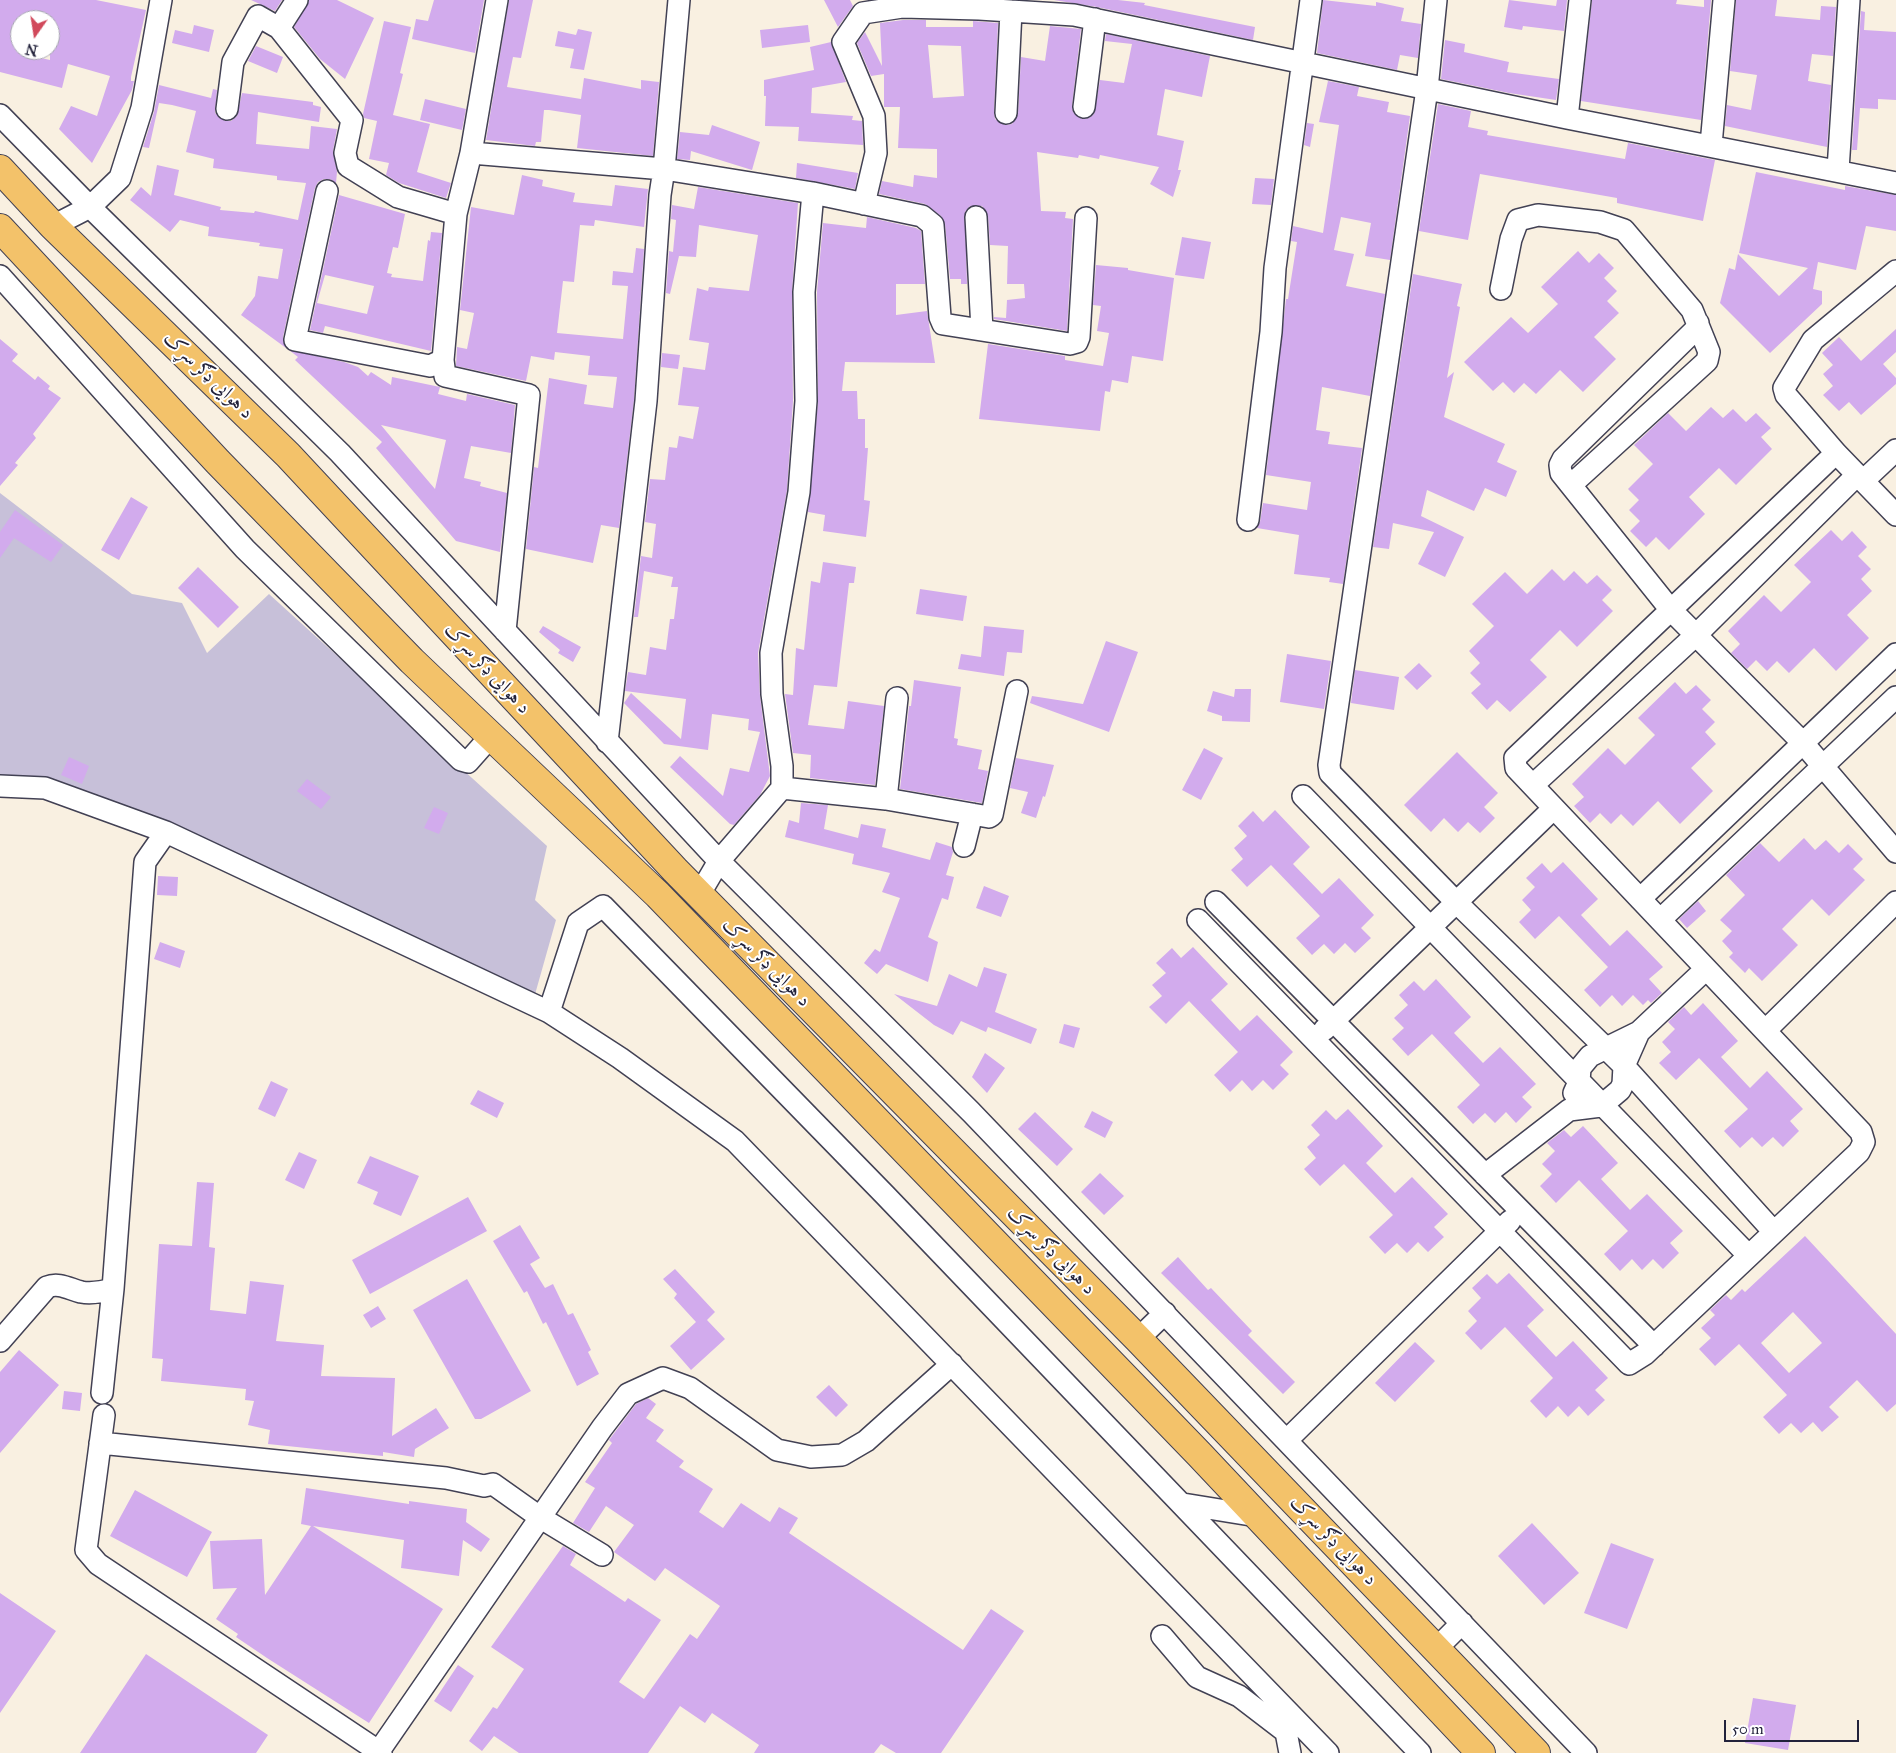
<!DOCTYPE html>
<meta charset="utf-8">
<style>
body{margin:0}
#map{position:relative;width:1896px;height:1753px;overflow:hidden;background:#f9f0e1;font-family:"IM FELL Great Primer",serif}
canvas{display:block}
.north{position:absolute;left:10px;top:10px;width:50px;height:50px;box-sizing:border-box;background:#fff;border:1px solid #a7a7b1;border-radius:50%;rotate:193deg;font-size:14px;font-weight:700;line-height:20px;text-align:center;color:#22223b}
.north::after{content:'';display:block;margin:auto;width:18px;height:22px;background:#d1495b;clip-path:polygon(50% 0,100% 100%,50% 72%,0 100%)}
.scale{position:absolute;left:1724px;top:1720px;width:135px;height:22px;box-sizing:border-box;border:2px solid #22223b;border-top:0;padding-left:6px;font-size:15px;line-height:18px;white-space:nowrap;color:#22223b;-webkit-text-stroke:4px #fff;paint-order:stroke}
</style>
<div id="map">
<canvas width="1896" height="1753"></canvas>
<div class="north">N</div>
<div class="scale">50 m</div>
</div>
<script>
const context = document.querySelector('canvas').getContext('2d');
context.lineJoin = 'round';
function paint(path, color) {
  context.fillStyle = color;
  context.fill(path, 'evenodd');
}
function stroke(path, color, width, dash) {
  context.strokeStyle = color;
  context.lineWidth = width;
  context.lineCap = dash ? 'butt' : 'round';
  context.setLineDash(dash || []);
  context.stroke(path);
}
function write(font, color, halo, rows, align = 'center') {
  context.font = font + ' "IM FELL Great Primer",Amiri,serif';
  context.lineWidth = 4;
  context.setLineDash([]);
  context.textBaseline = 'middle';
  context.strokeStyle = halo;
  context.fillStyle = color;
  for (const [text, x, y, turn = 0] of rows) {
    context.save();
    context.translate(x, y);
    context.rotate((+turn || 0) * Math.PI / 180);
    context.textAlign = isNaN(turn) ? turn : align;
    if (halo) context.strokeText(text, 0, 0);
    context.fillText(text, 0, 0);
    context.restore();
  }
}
const industrial = new Path2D(`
 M0 493 132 594 182 603 207 653 269 594 547 846 535 900 556 920 532 1005 166 832 0 786Z`);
const building = new Path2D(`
 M0 0H96L146 10 131 77V81H134L132 90 92 163 59 129 71 106 97 116 110 76 68 64 62 88 0 72ZM20 20H50V60L20 53Z
 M251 0H282L275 11Z
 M309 0H337L374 18 345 79 320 59 294 27Z
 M434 0H484L475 53 412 39 416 19 428 21Z
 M509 0H533L521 58 513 57 507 87 581 99 584 78 641 89V80L659 82 653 156 577 148 581 115 549 110H544L541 142H536L535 146 486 140Z
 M824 0H850L853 6 838 27Z
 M1054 0H1118L1145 3 1144 5 1255 27 1253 40 1097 7Z
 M1323 0 1376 6V2L1404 8 1401 21 1421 24 1418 58 1400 55 1397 70 1317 53Z
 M1509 0 1556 6 1557 0H1567L1564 31 1523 26 1522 30 1504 27Z
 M1592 0H1677L1676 4 1704 7V0H1711L1701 120 1581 101Z
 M1736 0H1777L1775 16 1820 20 1821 6 1836 7 1833 56 1812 54 1808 81 1831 85 1827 147 1725 126 1727 105 1751 110 1757 75 1730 71Z
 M1861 11 1865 12 1864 30 1896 32V100L1878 99V109L1860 108 1857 150H1852Z
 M903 20H926V27H973V21L998 23 994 112 995 119 1005 125 1012 124 1018 114 1021 57 1045 61 1050 26 1081 29 1072 106 1073 112 1082 119 1089 118 1094 114 1100 80 1124 83 1132 44 1105 41 1106 34 1210 56 1202 97 1165 89 1157 135 1184 141 1178 170H1181L1173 197 1150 184 1159 167 1100 155 1099 159 1079 155 1078 158 1037 152 1041 211 1066 212 1065 218 1073 219 1067 331 994 319V317L1006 318 1007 300 1025 298 1024 284H1007L1008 246 990 245 988 216 982 206H970L965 212 967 284H961V279H950L945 224 941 216 925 204 879 194 882 181 913 187 914 175 937 178V149L898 148 900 107H884V74L871 76 857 43 865 32 882 66 880 23ZM928 45 961 46 964 96 933 98Z
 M384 21 411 27 400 73 403 74 393 115 430 124 417 172 451 183 446 198 399 183 386 175 389 163 369 159 377 121 364 118 363 114Z
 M194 25 214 30 209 52 172 43 175 30 192 34Z
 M808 25 810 42 762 48 760 30Z
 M578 29 592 32 584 70 570 68 574 49 555 46 558 31 576 35Z
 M1445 40 1465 44 1464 52 1509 62 1507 72 1559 79 1556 100 1509 93 1441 79Z
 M831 42 846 82 812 88 811 113 853 116 852 120 862 121 863 145 798 141 799 127 765 126 766 96H764V80L814 70 810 47Z
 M256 46 283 57 277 73 248 61Z
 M1328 81 1359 87 1357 96 1389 102 1387 112 1410 116 1390 260 1365 256 1371 223 1341 217 1334 250 1354 254 1346 286 1385 294 1370 396 1322 387 1316 430 1330 432 1328 444 1362 448 1343 584 1329 582 1330 578 1294 574 1299 535 1257 528 1260 522 1263 503 1307 510 1311 482 1266 475 1286 299H1288L1297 242 1291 241 1293 226 1323 233 1339 125 1319 122Z
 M159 85 211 98 213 89 217 90 215 113 225 121H231L237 116 242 93 313 102V105L321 107 319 122 258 112 256 144 309 149 311 126 337 129 333 151 337 172 336 183 330 179H324L318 182 315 188 283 337 286 348 241 315 255 296 258 276 278 279 283 249 259 246 260 243 208 236 209 227 180 220 170 232 130 200 141 187 151 196 157 165 179 170 174 195 221 207 220 210 254 213 255 211 298 220 306 183 277 180V176L213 168 214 159 186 152 196 111 172 105 159 103 149 148 143 147 154 112Z
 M425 99 466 109 462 130 420 120Z
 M1438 104 1471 111 1468 127 1488 131 1487 135 1625 159 1628 143 1715 160 1703 221 1617 203V198L1480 174 1468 240 1419 231Z
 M1307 123 1314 124 1310 147 1304 145Z
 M712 125 760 142 752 170 691 151 690 160 677 159 680 132 709 135Z
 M797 163 858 173 855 189 796 178Z
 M1756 172 1845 190V186L1896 195V231L1866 226 1856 270 1818 262 1813 289 1822 291V304L1770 353 1720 303 1729 268 1735 270 1738 254 1779 296 1808 268 1739 253Z
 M522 175 543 180 542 186 575 193 573 202 612 206 615 185 648 189 644 227 595 220 594 226 580 225 574 282 563 281 557 333 623 339 628 286 612 285 613 271 633 273 636 248 644 249 634 400 619 528 601 525 593 563 526 549 534 467 538 468 549 378 587 385 584 404 613 408 617 377 588 375 590 356 555 352 554 360 531 356 526 381 456 366 457 347 467 349 474 313 460 310 471 207 514 215Z
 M1255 178 1274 179 1271 205 1252 204Z
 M698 187 798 203 792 292 793 401 787 490 758 653 760 696 770 776 760 795 734 825 730 824 670 767 680 756 723 796 730 768 749 772 760 732 748 730 749 719 712 714 708 750 664 744 624 703 631 693 681 739 686 699 625 691 628 672 646 675 650 647 666 650 670 619H674L678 587H671L673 577 644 571 638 617H634L641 556 652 558 656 524 645 522 650 479 665 480 669 447 677 448 679 436 693 439 699 407 678 405 683 367 705 370 709 343 689 340 697 288 708 291 709 287 749 291 758 235 699 225 696 257 679 256 670 294 666 293 669 251 673 252 676 220 671 219 672 205 694 209Z
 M339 195 405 214 398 248 393 247 387 273 392 274 391 277 423 281 428 240 430 241 431 232 442 233 431 351 325 326 323 333 310 330ZM325 275 374 286 367 314 317 303Z
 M867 217 916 228 921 231 925 284H896V315L927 311 935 363 845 362 842 391H857L858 419H865V448H868L864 500 870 501 866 537 823 531 825 515 808 512 818 402 817 292 823 223 866 228Z
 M1182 237 1211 242 1204 279 1175 275Z
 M1578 251 1589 263 1599 253 1614 268 1604 278 1617 291 1607 301 1619 313 1594 337 1616 359 1583 392 1560 370 1536 394 1524 383 1514 393 1503 382 1493 391 1464 362 1511 317 1528 333 1558 304 1541 287Z
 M1096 265 1128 268V270L1174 278 1163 361 1132 356 1128 383 1112 380 1110 392 1105 391 1100 431 979 419 988 344 1065 356V360L1103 366 1109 333 1097 331 1101 306 1093 305Z
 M1413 274 1462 284 1457 306 1460 307 1447 378 1454 372 1444 417 1505 444 1497 462 1517 471 1506 497 1485 488 1474 511 1427 490 1421 516 1464 537 1445 577 1418 564 1434 532 1393 523 1389 549 1373 547Z
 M1896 329V352L1883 364 1896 378V384L1861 415 1849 402 1839 411 1823 395 1833 386 1823 374 1833 365 1822 353 1839 337 1861 361Z
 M0 339 18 354 12 361 35 380 38 376 50 386 48 389 61 398 33 434 36 438 15 463 18 465 0 486Z
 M289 350 344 362 358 367 368 376 371 372 391 385 392 377 440 387 438 394 466 401 467 394 515 405 511 453 471 446 464 478 481 482 480 486 507 493 500 552 456 541 376 448 382 442 295 360 298 357ZM381 425 446 440 435 489 395 442Z
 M662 353 680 355 678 369 661 367Z
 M1711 407 1723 418 1733 409 1746 422 1756 413 1771 428 1761 437 1772 449 1736 485 1719 468 1689 497 1705 514 1669 550 1656 537 1646 547 1630 531 1640 521 1629 510 1639 500 1628 489 1653 464 1634 445 1668 413 1686 431Z
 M131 497 148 507 119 560 101 550Z
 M15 510 63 545 51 562 14 538 0 558V532Z
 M1831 530 1842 541 1852 531 1867 547 1858 556 1871 569 1861 579 1872 591 1847 615 1869 638 1836 671 1814 648 1789 673 1777 661 1767 671 1756 660 1747 669 1731 653 1740 644 1728 631 1764 595 1781 612 1811 582 1794 565Z
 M823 562 856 567 854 583H849L837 687 814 685 808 725 844 729 848 701 884 706 875 785 810 778 811 755 793 753 785 694 793 695 796 648 804 650 811 581 820 583Z
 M198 567 239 607 218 628 178 588Z
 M1552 569 1564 581 1574 571 1587 584 1597 575 1612 590 1602 600 1613 611 1577 647 1560 630 1530 660 1547 677 1510 712 1497 700 1487 710 1471 693 1481 684 1470 673 1480 663 1469 651 1494 626 1472 604 1505 572 1527 594Z
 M920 589 967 596 963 621 916 614Z
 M543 626 581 647 573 662 558 653 560 650 539 632Z
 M984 626 1024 630 1022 653 1007 652 1004 676 958 669 961 654 981 657Z
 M1106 641 1138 652 1109 732 1030 703 1032 696 1083 704Z
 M1287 654 1331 661 1324 709 1280 702Z
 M1419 663 1432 676 1417 690 1404 677Z
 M1355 670 1399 677 1394 710 1351 703Z
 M914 680 961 687 954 738 958 739 957 745 982 750 978 769 988 771 982 803 900 789 909 706H911Z
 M1675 682 1686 694 1696 685 1711 700 1702 709 1715 722 1705 732 1716 744 1691 768 1713 791 1680 824 1658 801 1633 826 1621 814 1611 824 1600 813 1590 823 1574 806 1584 797 1572 784 1608 748 1625 765 1655 735 1638 718Z
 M1235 689H1251L1250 722 1222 721V716L1207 711 1213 691 1234 697Z
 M1204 748 1223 758 1201 800 1182 790Z
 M1457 752 1498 793 1484 807 1495 818 1480 833 1468 822 1458 832 1444 818 1431 832 1404 805Z
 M69 757 89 766 82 784 61 775Z
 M1016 758 1054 765 1045 797 1043 796 1036 818 1021 813 1028 792 1010 788Z
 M307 779 331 797 321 809 297 791Z
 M801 803 828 805 824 829 858 838 861 824 886 829 882 847 930 860 936 842 952 847 953 852 946 875 954 877 948 900 942 898 928 937 938 942 928 982 886 964 877 974 864 963 875 949 880 952 900 898 882 892 890 873 852 864 854 854 785 837 789 820 799 823Z
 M434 807 448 813 439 834 424 828Z
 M1275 810 1310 847 1293 864 1322 894 1339 878 1374 915 1361 928 1371 938 1355 953 1345 943 1334 954 1324 944 1312 955 1296 938 1320 916 1271 865 1247 887 1231 870 1243 859 1234 848 1247 836 1238 826 1253 811 1263 822Z
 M1804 838 1815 850 1826 840 1839 853 1848 844 1863 859 1853 869 1865 880 1829 916 1812 899 1782 929 1798 945 1762 981 1749 968 1745 973 1729 957 1733 953 1722 941 1732 931 1720 920 1745 895 1726 875 1760 843 1779 862Z
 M1563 862 1598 899 1581 915 1610 946 1627 930 1663 967 1649 979 1662 993 1651 1003 1648 1000 1643 1005 1633 995 1622 1006 1612 995 1600 1007 1584 990 1608 967 1559 916 1535 939 1519 922 1531 910 1522 900 1535 887 1526 878 1542 863 1551 873Z
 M158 876 178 877 177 896 157 895Z
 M984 886 1009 896 1001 917 976 908Z
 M1698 901 1706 911 1687 928 1679 919Z
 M160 942 185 951 180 968 154 959Z
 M1193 947 1228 984 1211 1000 1240 1031 1257 1015 1293 1052 1280 1065 1289 1074 1273 1090 1263 1080 1252 1091 1242 1080 1230 1092 1214 1075 1238 1052 1189 1001 1166 1024 1149 1007 1162 996 1152 985 1166 973 1156 963 1172 948 1181 958Z
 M984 967 1007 974 995 1012 1037 1029 1031 1044 988 1027 986 1032 961 1021 953 1035 934 1025 894 994 937 1006 949 974 977 987Z
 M1436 979 1471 1017 1454 1033 1483 1063 1500 1047 1536 1084 1522 1097 1532 1107 1516 1123 1506 1112 1495 1123 1485 1113 1473 1124 1457 1107 1480 1085 1432 1034 1408 1056 1392 1039 1404 1028 1394 1018 1408 1005 1399 995 1414 981 1424 991Z
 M1703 1003 1738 1041 1721 1057 1750 1088 1767 1071 1803 1109 1790 1121 1799 1131 1783 1147 1773 1137 1762 1147 1752 1137 1740 1148 1724 1131 1748 1109 1699 1058 1676 1080 1659 1063 1671 1052 1662 1042 1675 1029 1668 1022 1684 1007 1691 1015Z
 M1064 1024 1080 1028 1074 1048 1059 1043Z
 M985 1053 1005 1068 987 1093 972 1077Z
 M271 1081 288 1089 275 1117 258 1109Z
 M478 1090 504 1103 497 1118 470 1104Z
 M1348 1109 1383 1146 1366 1163 1395 1193 1412 1177 1448 1214 1434 1227 1444 1237 1428 1252 1418 1242 1407 1253 1397 1243 1385 1254 1369 1237 1393 1215 1344 1164 1320 1186 1304 1169 1316 1158 1307 1147 1320 1135 1311 1125 1326 1110 1336 1120Z
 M1092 1111 1113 1122 1105 1138 1084 1127Z
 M1035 1112 1073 1149 1057 1166 1018 1129Z
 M1583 1126 1618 1163 1601 1179 1630 1210 1647 1194 1683 1231 1670 1243 1679 1253 1663 1269 1653 1259 1642 1270 1632 1259 1620 1271 1604 1254 1628 1231 1579 1180 1556 1203 1540 1186 1552 1174 1542 1164 1555 1151 1547 1143 1564 1130 1571 1137Z
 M299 1152 317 1160 304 1189 285 1180Z
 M370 1156 419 1176 401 1216 373 1204 378 1192 357 1183Z
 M1100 1173 1124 1196 1104 1215 1081 1192Z
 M197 1182 214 1183 209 1247 215 1248 210 1310 246 1314 250 1281 284 1285 276 1341 324 1345 321 1376 395 1378 392 1436 436 1408 449 1428 415 1449 414 1457 383 1452V1456L268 1444 270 1430 248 1425 254 1401 245 1400 246 1389 161 1381 163 1359 152 1358 159 1244 192 1246Z
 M468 1197 487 1231 370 1294 352 1260Z
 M520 1225 540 1258 530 1264 545 1288 553 1284 568 1315 573 1313 591 1350 588 1352 599 1374 577 1386 546 1322 543 1324 527 1291 524 1293 493 1241Z
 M1805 1236 1896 1334V1404L1887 1412 1857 1380 1829 1407 1839 1417 1822 1432 1813 1422 1801 1433 1791 1423 1779 1434 1763 1417 1787 1395 1739 1344 1715 1366 1699 1349 1711 1338 1701 1328 1715 1315 1710 1310 1726 1295 1731 1300 1742 1289 1745 1292ZM1793 1312 1822 1343 1789 1373 1761 1343Z
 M1178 1257 1208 1290 1211 1288 1252 1331 1248 1335 1295 1382 1283 1394 1161 1273Z
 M675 1269 715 1312 707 1320 725 1339 691 1370 670 1346 696 1322 674 1298 677 1294 663 1279Z
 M1509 1273 1544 1310 1527 1326 1556 1357 1573 1341 1608 1378 1595 1390 1605 1400 1588 1416 1579 1406 1568 1417 1558 1406 1546 1418 1530 1401 1553 1378 1505 1327 1481 1350 1465 1333 1477 1321 1468 1311 1481 1298 1472 1288 1487 1274 1497 1284Z
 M467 1279 531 1391 481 1419H475L413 1310Z
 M378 1306 386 1319 371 1328 363 1315Z
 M1415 1342 1435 1361 1395 1402 1375 1383Z
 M19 1350 59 1385 0 1453V1372Z
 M829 1385 848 1405 836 1417 816 1397Z
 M64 1391 82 1393 80 1411 62 1409Z
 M648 1398 656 1404 646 1418 664 1430 656 1441 684 1461 679 1467 713 1489 699 1512 723 1528 741 1503 770 1522 779 1507 798 1518 789 1533 963 1650 991 1609 1024 1631 941 1753H896L881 1744 874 1753H754L759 1745 712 1713 705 1723 680 1706 648 1753H519L494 1736 482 1751 469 1741 493 1707 497 1709 524 1669 491 1647 563 1546 576 1554 570 1565 625 1602 628 1598 661 1620 619 1682 644 1699 690 1634 697 1639 720 1606 665 1568 655 1581 614 1552 634 1525 606 1506 589 1532 573 1523 595 1488 585 1482 612 1443 609 1440 636 1404Z
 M306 1488 409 1504V1501L467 1509 466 1522 490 1539 481 1552 463 1540 459 1576 401 1568 404 1540 313 1526 443 1609 369 1723 267 1658 236 1637 238 1634 216 1619 237 1588 213 1589 210 1541 262 1539 265 1595 311 1526 301 1524Z
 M135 1490 212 1532 187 1577 110 1536Z
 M1532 1523 1579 1573 1544 1605 1498 1556Z
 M1611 1543 1654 1559 1627 1629 1584 1613Z
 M0 1593 56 1631 0 1713Z
 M146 1654 268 1735 256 1753H80Z
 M458 1665 474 1676 451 1712 434 1701Z
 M1753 1698 1796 1705 1788 1750 1745 1743Z`);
const minor = new Path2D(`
 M497 0 471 153 456 214 443 360 445 376 529 395 505 631
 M1436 0 1427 89 1329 765 1330 773 1456 902 1624 1066 1773 1231
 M279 28 352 120 345 153 348 166 398 197 456 214
 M1084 107 1095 19
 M227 109 233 62 258 16 279 28 297 0
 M1006 113 1011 11
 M0 115 90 207 340 453 719 861 971 1112 1586 1753
 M1567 118 1580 0
 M1711 145 1724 0
 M471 153 664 169 679 0
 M1838 170 1849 0
 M327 191 295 340 430 366 443 360
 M864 204 876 153 874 116 843 42 863 13 902 7 979 9 1074 15 1567 118 1896 183
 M976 217 982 330
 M53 226 90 207 120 178 142 108 161 0
 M1896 271 1813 340 1784 388 1786 395 1836 453 1896 515
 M0 276 245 549 461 760 468 762 491 736
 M1501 289 1511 239 1518 220 1538 215 1600 222 1624 230 1692 310 1709 352 1707 361 1572 484
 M1698 323 1695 330 1563 459 1560 465 1561 473 1670 609 1803 743 1896 852
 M1863 481 1896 450
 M1248 520 1271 332 1275 268 1311 0
 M607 742 646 401 660 195 664 169 813 193 922 216 933 225 940 317 943 324 1070 344 1077 342 1079 337 1086 218
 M1533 785 1696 635 1857 475
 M0 786 45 788 166 832 549 1012 620 1058 735 1141 1328 1753
 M782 788V766L772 694 771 653 799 492 806 401 804 292 813 193
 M1303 796 1748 1255
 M886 799 897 698
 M964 846 972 814
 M699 895 719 861 782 788 886 799 989 817 992 815 1017 691
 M1640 899 1896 654
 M1216 902 1654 1346
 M1198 920 1629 1364 1645 1354 1859 1152 1864 1142 1861 1132 1516 768 1515 758 1836 453
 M1660 920 1896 697
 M549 1012 578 923 603 906 885 1195 1420 1753
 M1324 1030 1554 808
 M1766 1030 1896 902
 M1574 1093 1579 1082 1580 1068 1590 1056 1639 1032 1706 969
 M1485 1175 1569 1110 1601 1106 1620 1090 1623 1084 1624 1066 1639 1032
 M1138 1339 1165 1313
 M0 1341 47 1287C59 1282 69 1289 81 1292 92 1294 102 1292 113 1289
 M102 1393 113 1289 145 862 166 832
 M104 1415 86 1550 98 1564 381 1753
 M1287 1440 1510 1221
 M100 1443 446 1478 484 1486 493 1484 541 1518 602 1555
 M1183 1504 1257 1516
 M1162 1636 1197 1677 1239 1696 1286 1732 1290 1753
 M1436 1649 1462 1623
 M379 1751 602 1428 628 1394 663 1378 690 1388 777 1450 811 1457 842 1455 866 1441 952 1364`);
const major = new Path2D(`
 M0 169 53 226 288 455 675 870 1138 1339 1536 1753
 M0 228 218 462 412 661 658 895 1199 1454 1481 1753`);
const streetNames = [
 ["د هوایی ډګر سړک",208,376,44],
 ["د هوایی ډګر سړک",487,669,47],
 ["د هوایی ډګر سړک",766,963,45],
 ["د هوایی ډګر سړک",1051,1251,45],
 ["د هوایی ډګر سړک",1333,1541,46]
];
paint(industrial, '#c7c0d9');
paint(building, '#d2abed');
stroke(minor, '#424154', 24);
stroke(major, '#424154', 30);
stroke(minor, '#fff', 21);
stroke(major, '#f3c26a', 28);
write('20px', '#22223b', '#fff', streetNames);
</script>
